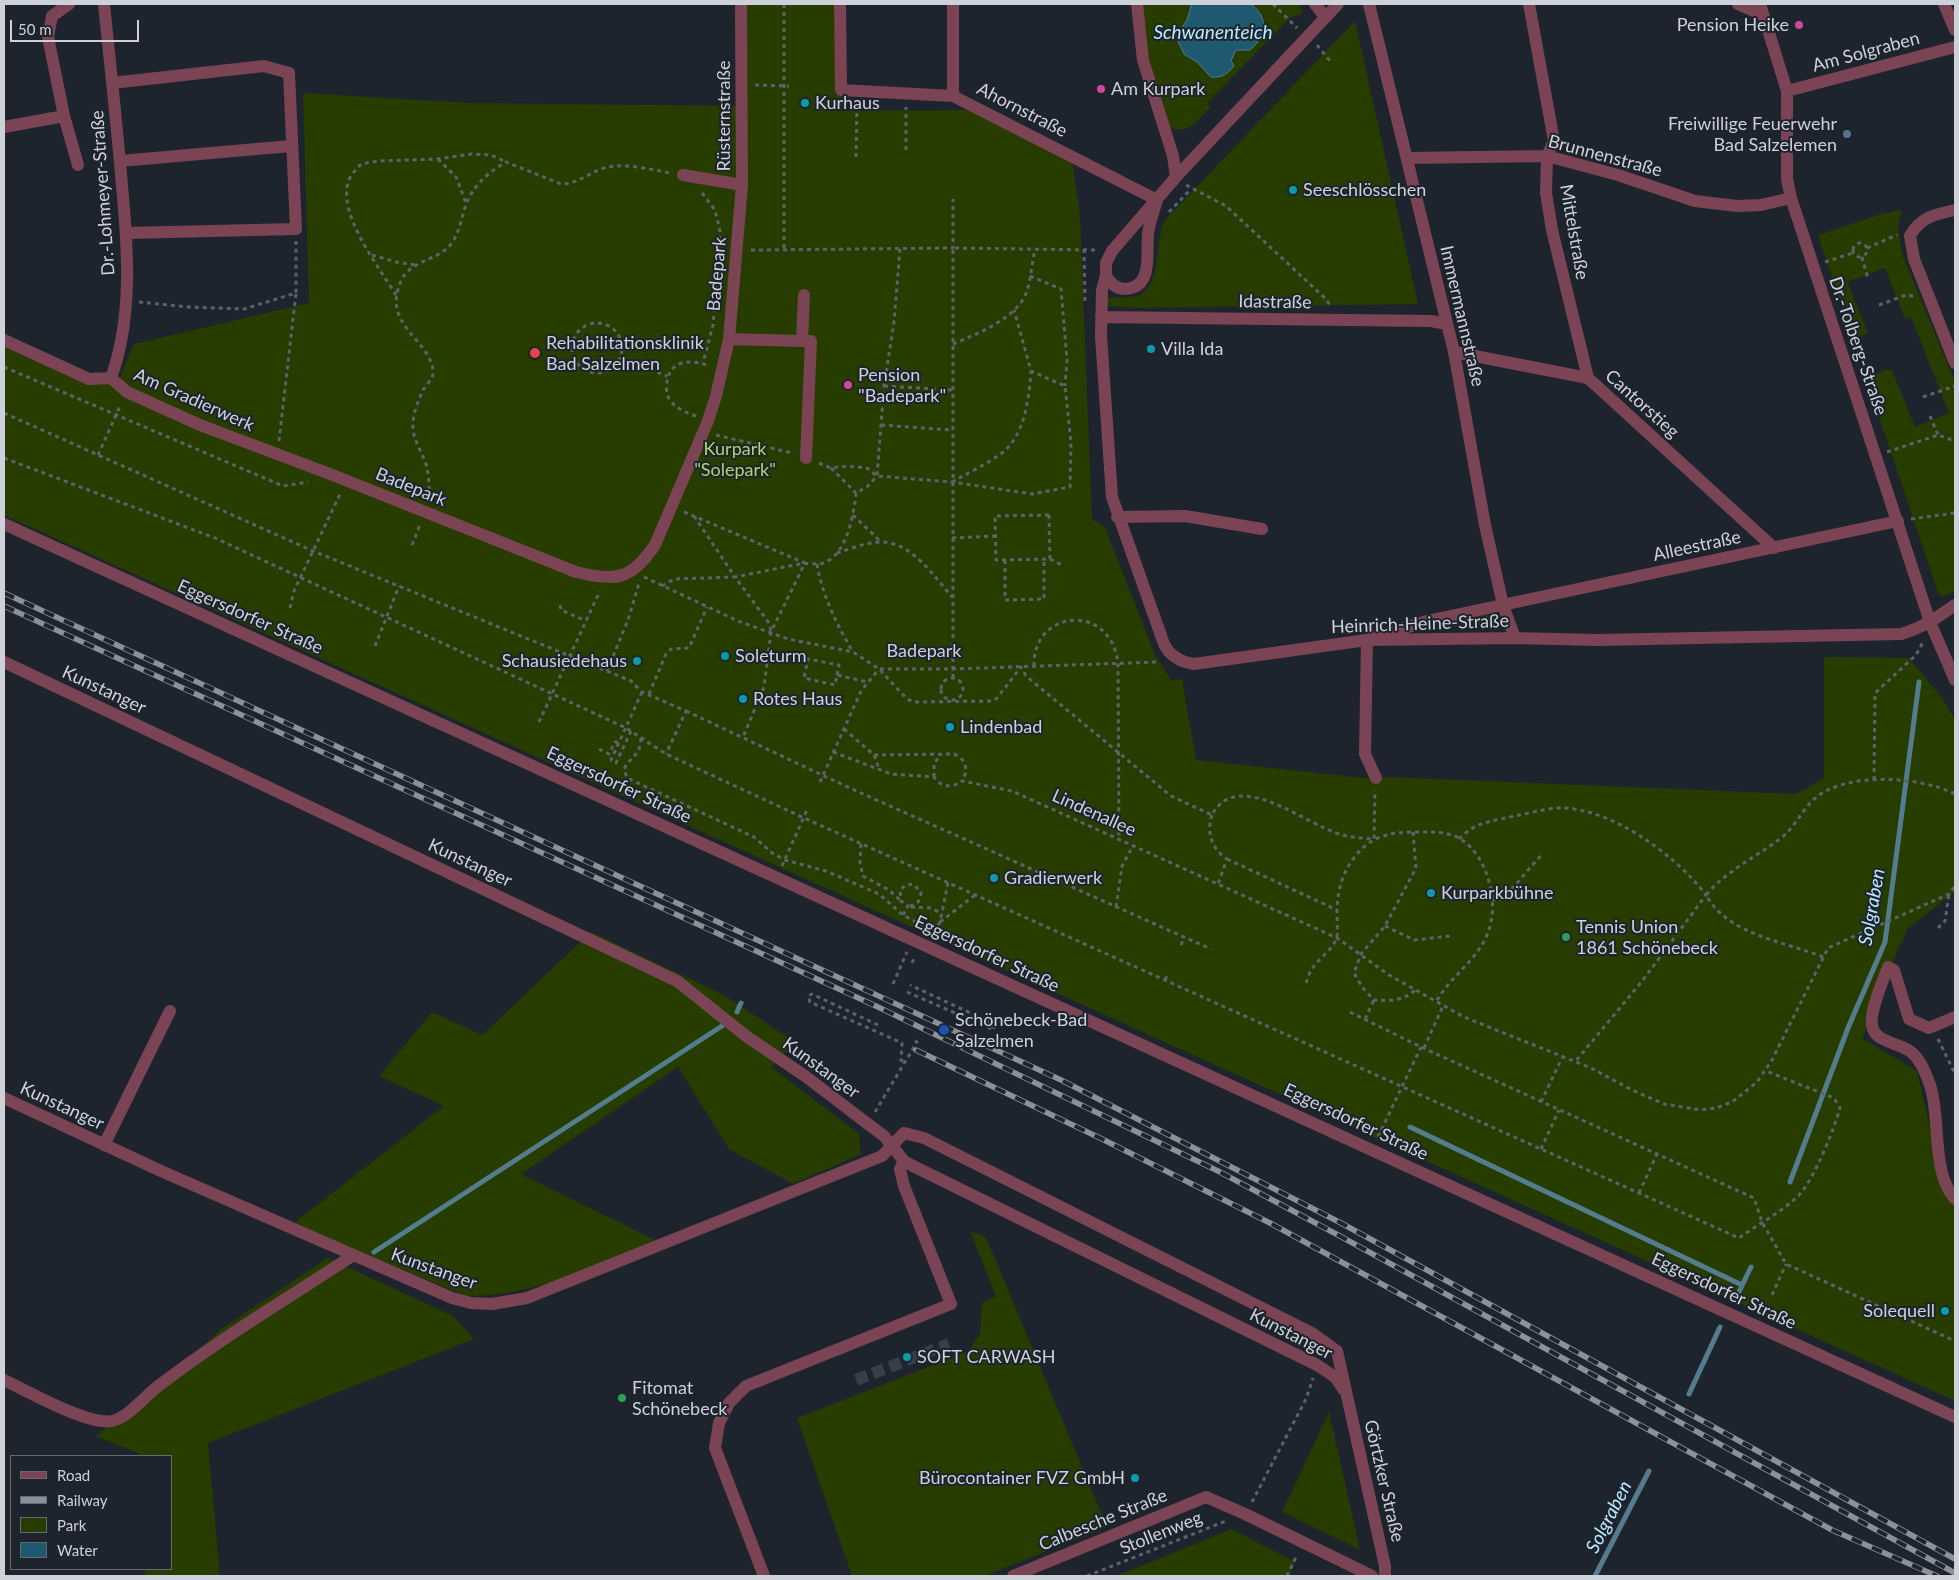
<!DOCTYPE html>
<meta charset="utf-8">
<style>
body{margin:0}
#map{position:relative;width:1959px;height:1580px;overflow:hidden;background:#1d242e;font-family:Lato,sans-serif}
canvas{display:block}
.frame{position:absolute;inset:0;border:5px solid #cdd2da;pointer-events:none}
.legend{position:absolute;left:10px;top:1455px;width:162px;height:115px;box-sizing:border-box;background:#1d242e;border:1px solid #636a73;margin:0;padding:6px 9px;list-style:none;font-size:15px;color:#cdd2da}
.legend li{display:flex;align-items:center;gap:10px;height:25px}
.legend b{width:25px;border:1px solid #636a73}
.scale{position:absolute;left:10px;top:20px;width:129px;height:22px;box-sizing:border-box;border:2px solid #cdd2da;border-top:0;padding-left:6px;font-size:15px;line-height:18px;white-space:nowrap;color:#cdd2da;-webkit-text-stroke:4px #1d242e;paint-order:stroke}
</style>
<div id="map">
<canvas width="1959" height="1580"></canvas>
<div class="frame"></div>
<ul class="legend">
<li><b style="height:6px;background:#7b4454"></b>Road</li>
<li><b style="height:6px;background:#8b9199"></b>Railway</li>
<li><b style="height:14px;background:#273d00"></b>Park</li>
<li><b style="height:14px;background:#1f596f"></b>Water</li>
</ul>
<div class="scale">50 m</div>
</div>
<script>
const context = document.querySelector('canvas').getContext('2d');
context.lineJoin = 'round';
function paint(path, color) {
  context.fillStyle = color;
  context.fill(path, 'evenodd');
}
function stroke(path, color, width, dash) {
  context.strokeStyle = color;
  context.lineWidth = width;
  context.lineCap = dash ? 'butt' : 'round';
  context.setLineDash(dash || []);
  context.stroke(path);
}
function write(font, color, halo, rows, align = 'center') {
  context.font = font + ' Lato,sans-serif';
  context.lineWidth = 4;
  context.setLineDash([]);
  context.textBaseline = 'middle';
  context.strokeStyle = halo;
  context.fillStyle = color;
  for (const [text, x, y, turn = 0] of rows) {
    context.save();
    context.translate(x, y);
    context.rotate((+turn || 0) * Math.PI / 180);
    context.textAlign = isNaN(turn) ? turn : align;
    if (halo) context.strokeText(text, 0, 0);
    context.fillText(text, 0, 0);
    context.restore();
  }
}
const green = new Path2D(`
 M743 4H842V111L987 110 1072 159 1080 216 1092 519 1105 527 1154 653 1171 680 1182 679 1196 760 1365 778 1388 777 1796 794 1824 778V657L1909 658 1943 699 1955 720V892L1908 928 1873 1004 1863 1039 1917 1071 1931 1132 1940 1185 1955 1204V1401L4 515V347L87 384H110L116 387 134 344 309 303 303 93 467 103 745 106Z
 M1141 4H1192L1187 20 1176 37 1184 54 1197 62 1211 77 1233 66 1231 61 1236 50H1247C1265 35 1274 21 1251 4H1299L1302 14 1291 17 1208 102 1210 107 1208 110C1196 122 1187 136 1169 127L1147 52Z
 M1355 21 1418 304 1135 308 1105 306 1106 298C1116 297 1131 299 1141 294 1161 284 1155 240 1164 221Z
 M1901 210 1898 228 1902 254 1955 382V591L1942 597 1938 593 1866 378 1884 370H1892L1915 427 1949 413 1911 317 1905 319 1885 268 1847 282 1868 333 1853 339 1818 235 1884 213Z
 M1496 613 1497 619 1493 624 1486 626 1419 629Z
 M591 932 722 994 795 1042 771 1067 859 1134 861 1154 793 1184 729 1149 678 1067 521 1174 657 1241C595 1265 534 1297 466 1296L313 1232 295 1222 444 1106 379 1076 432 1012 482 1035Z
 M970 1231 986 1237 1107 1527 984 1576H852L797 1418 969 1351 980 1333 982 1303 996 1296Z
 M328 1258 453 1316 474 1339 208 1443 220 1576H146L145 1569H171V1456H138V1453L96 1436 184 1364 221 1329Z
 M1329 1412 1360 1550 1282 1512Z
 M1232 1529 1295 1562 1288 1576H1116Z`);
const water = new Path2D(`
 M1192 4H1251C1269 18 1267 35 1250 50H1236L1231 61 1234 66C1226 75 1222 78 1211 77L1197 62 1184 54 1176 37 1187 20Z`);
const stream = new Path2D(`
 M737 1012 741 1003
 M1410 1127 1742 1285
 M1790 1182 1848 1028 1885 942 1919 682
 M374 1252 722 1026
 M1735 1300 1751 1267
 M1689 1394 1720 1327
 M1595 1576 1649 1471`);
const minorTunnel = new Path2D(`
 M856 1380 949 1344`);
const path = new Path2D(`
 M784 4V250
 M1273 4 1297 28
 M1317 45 1330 61
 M755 85 789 86
 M906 150V107
 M856 157 857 105
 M438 159 456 177 466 203
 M1186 185 1226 206 1326 299 1331 307
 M702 193 715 210 720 231 713 325 703 363
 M1169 212 1191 189
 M1853 250a7 7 0 1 1 14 0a7 7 0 1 1-14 0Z
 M1867 248 1897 235
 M1084 249 1085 304
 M751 250 953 248V199
 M372 255 396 262 416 265
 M1862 257 1868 279
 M1825 262 1853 253
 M1030 276 1061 289 1067 360 1065 386
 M396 295C379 267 336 213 349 180 351 174 357 169 361 164L379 161 437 159 472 154 491 155 506 162
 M139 302 188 307 244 309 296 293V241
 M1879 305 1906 295 1914 296
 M572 348a25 25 0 1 1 50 0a25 25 0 1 1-50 0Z
 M953 344C977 334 1018 318 1027 291 1031 278 1032 263 1035 249
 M620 358 667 376
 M4 367 283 486 308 482
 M884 386 953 390
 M1923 397 1955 386
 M4 413 313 551 631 681 642 692 686 711 666 754
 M696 416C687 413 676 409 670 400 666 395 666 387 667 382 670 358 693 360 710 366
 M1930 416 1938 435
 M881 425 952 430
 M716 435 792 453
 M279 441 296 293
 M1887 452 1938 435 1955 441
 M98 455 121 404
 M4 458 215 538 626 728 666 754 804 818 1739 1238C1758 1224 1782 1212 1799 1195 1814 1179 1834 1130 1840 1108L1834 1098 1766 1071
 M819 463 831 468 847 466 867 468 877 476 952 482 1032 494 1070 487 1071 443 1065 386 1031 371 1014 310
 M831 468 856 493
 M952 482C968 473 987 464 1002 453 1025 435 1029 398 1031 371
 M430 498C429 488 429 477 427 468 424 454 412 440 413 425 413 413 418 402 422 392 426 384 435 378 433 369 426 336 382 325 401 281 410 260 438 261 451 244 460 232 461 218 466 205 473 185 489 172 506 162L561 184C579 184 592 170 608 167 628 163 651 170 671 173
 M684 512 805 563 771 632 764 687 743 737
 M853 515 880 541
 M1049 515 1050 559 996 560 995 516Z
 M694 516 735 577C756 573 778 568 800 564 808 562 818 566 826 562 847 552 854 514 856 493L867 487 877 476 884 386 894 322 900 249
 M1911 519 1955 513
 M952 538 996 536
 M412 545 420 525
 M837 553C850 549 864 543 879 542 910 540 934 576 952 597
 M1050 559 1062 565
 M1005 560V600L1044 599V559
 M817 564C822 595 837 625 853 652
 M644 577 738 621 788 639 853 652 879 669 907 699 914 702 992 701 997 698 1021 667 1026 676 1171 796 1212 815C1238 766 1306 826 1343 835 1353 838 1364 838 1374 839L1375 790
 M662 586 674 579 735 577 769 623 771 631
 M560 605 561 610 586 621
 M290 608 294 591 341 492
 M375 646 399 586
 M1034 666C1032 610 1110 601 1118 663L1119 840
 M880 669H952L1159 662
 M607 671 628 620 639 583
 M837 675 839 665 808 659 804 678 835 685 837 675 867 682
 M941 689a11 11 0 1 1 22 0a11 11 0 1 1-22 0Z
 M953 678V248L1098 250
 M649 694 666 654 671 649 689 648 707 607
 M686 711 852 789 1211 949
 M539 722 600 591
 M844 729 874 755 879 769
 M631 731 616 763 611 760 642 692
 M641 738C640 757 632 754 624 769L627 778 754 837 772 853 785 860 826 871 879 894 903 915 934 932 940 922 948 883
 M599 749 609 754 615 742 619 743
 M833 752 891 774 934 777C941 787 952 789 962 781L1012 791 1337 938 1389 975 1464 1017 1591 1068 1632 1090 1664 1104 1701 1110 1716 1108 1732 1102 1757 1082 1772 1060 1828 948 1949 894 1955 886
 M874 755 954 754C966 759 969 770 962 781
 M934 777V763L941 755
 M1874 780 1875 693 1916 655 1923 642
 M820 782 861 691 879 669
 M1212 815C1206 833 1212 849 1227 859L1218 884
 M1413 832 1416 868 1385 926 1361 954 1354 973 1362 987 1374 1000C1389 1001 1404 1001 1415 990
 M1459 839C1476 822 1488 822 1510 817 1526 814 1543 809 1559 808 1610 807 1676 855 1706 895L1643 980 1575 1062
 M861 844 860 863 863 876 889 890 901 901
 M1227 859 1337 910
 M782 866 807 810
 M1492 900 1503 899 1543 853
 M911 907 931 908 941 913
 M1116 907 1122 866 1133 846
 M903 915 908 906 901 901 900 890 906 885 913 884 921 892C921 900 917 906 908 906
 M940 922 975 895
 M1385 926 1414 940 1450 936
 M1938 928 1945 921 1949 894
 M1181 945 1184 938
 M1823 957C1783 941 1728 935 1706 895 1726 871 1756 857 1781 838 1795 827 1801 812 1813 800 1844 771 1920 776 1955 794
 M912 963 915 956
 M1165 980 1168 974
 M1306 983C1308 978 1309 973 1312 969 1318 959 1335 948 1337 936 1338 929 1337 921 1337 914 1337 891 1342 872 1357 854 1372 836 1392 832 1414 832 1430 832 1445 831 1459 838 1485 853 1497 894 1491 922 1484 957 1452 973 1436 1002
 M893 984 907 952
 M907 992 994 1030V1024L910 985
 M1350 1012 1421 1047 1754 1198 1762 1222 1786 1264 1955 1341
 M1365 1019 1374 1000
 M878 1025 812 994 808 996 810 1002 902 1043 901 1060 905 1063
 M1938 1039 1955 1074
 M1424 1048 1443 1006
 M1541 1102 1562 1058
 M875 1112 917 1042 914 1040
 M1378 1137 1421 1047
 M1541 1149 1559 1110
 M1639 1193 1657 1154
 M1772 1295 1786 1264
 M1252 1502 1306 1399 1313 1378
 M1087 1576 1226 1521
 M1287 1576 1297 1555`);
const minor = new Path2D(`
 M104 4C110 64 117 125 122 186 128 250 133 317 111 378
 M840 4 841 90 953 96
 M953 4V96L1157 200
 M1137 4 1143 60 1173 156 1176 177
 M1315 4 1325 17
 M1369 4 1454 352 1485 525 1503 605 1515 638
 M1529 4 1554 141 1547 156 1546 193 1552 230 1588 378
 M1738 4 1763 15
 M1760 4 1787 91V179L1791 198 1930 622 1955 680
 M1944 4 1955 30
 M112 83 264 66 289 73 296 229 127 233
 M1787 91 1955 47
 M64 116 78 165
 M4 127 64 116 48 37 52 16 69 4
 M1407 158 1547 156 1618 175 1695 201 1737 206 1761 205 1791 198
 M120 161 291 146
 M683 175 742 185
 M1157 200C1154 211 1149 223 1148 234 1146 252 1154 288 1125 289 1116 289 1110 283 1106 276V263L1112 251 1176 177 1338 4
 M1955 210C1936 214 1920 217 1910 236L1914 259 1955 363
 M1106 276 1102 290 1101 336 1112 497 1164 644C1170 656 1180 662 1194 664L1367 640 1515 638 1597 640 1901 634C1922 628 1938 617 1955 605
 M1101 317 1431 321 1447 324
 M729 339 802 341 804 295
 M4 340 89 379 111 378
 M802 341H811L806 458
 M1454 352 1588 378 1774 548
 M111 378 127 392 200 425 330 474 576 572C617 581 630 581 655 545L708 421 716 396 729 339 742 185 741 4
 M1117 517 1185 516 1262 529
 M4 524 1955 1417
 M4 662 677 981 746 1036 805 1076 868 1124 884 1136 904 1161 911 1165 1317 1365 1335 1377 1343 1389
 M1376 778 1365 754 1367 640 1427 621 1898 521
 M1955 1017 1929 1028 1909 1019 1894 970 1888 967C1883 981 1867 1016 1873 1029 1878 1043 1901 1043 1911 1052 1921 1060 1926 1074 1930 1085 1941 1117 1931 1173 1955 1199
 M4 1098 161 1171 452 1298 471 1303 492 1304 527 1298 882 1156 904 1133 924 1138 1312 1333 1337 1351 1385 1566V1576
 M104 1145 170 1011
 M4 1380C27 1391 89 1426 112 1421 129 1417 144 1397 157 1387 219 1339 287 1299 352 1256
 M764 1576 715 1448 719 1423 729 1403 746 1386 951 1304 904 1186 900 1169 904 1161
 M1013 1576 1206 1497 1245 1514 1372 1576`);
const rail = new Path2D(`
 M4 593 1061 1080 1341 1223 1955 1559
 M4 606 878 1007 1218 1171 1338 1235 1955 1573
 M916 1050 1102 1139 1270 1223 1832 1530 1937 1576`);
const markers = [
 [1799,25,5,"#d1479c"],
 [1101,89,5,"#d1479c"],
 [805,103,5,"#0f9aa8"],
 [1847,134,5,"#5c6f8a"],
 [1293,190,5,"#0f9aa8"],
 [1151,349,5,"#0f9aa8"],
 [535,353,6,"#e0444e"],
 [848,385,5,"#d1479c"],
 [725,656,5,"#0f9aa8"],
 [637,661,5,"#0f9aa8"],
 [743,699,5,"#0f9aa8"],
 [950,727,5,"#0f9aa8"],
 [994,878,5,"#0f9aa8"],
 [1431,893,5,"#0f9aa8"],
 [1566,937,5,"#2e9e5b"],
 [944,1030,6,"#1a4fb4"],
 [1945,1311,5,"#0f9aa8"],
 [907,1357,5,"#0f9aa8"],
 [622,1398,5,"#2e9e5b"],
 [1135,1478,5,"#0f9aa8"]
];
const poiNames = [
 ["Pension Heike",1789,25,"right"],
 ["Am Kurpark",1111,89],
 ["Kurhaus",815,103],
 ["Freiwillige Feuerwehr",1837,124,"right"],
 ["Bad Salzelemen",1837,145,"right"],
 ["Seeschlösschen",1303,190],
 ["Rehabilitationsklinik",546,343],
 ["Bad Salzelmen",546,364],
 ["Villa Ida",1161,349],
 ["Pension",858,375],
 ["\"Badepark\"",858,396],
 ["Soleturm",735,656],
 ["Schausiedehaus",627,661,"right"],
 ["Rotes Haus",753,699],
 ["Lindenbad",960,727],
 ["Gradierwerk",1004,878],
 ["Kurparkbühne",1441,893],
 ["Tennis Union",1576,927],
 ["1861 Schönebeck",1576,948],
 ["Schönebeck-Bad",955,1020],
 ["Salzelmen",955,1041],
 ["Solequell",1935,1311,"right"],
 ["SOFT CARWASH",917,1357],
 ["Fitomat",632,1388],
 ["Schönebeck",632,1409],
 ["Bürocontainer FVZ GmbH",1125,1478,"right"]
];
const streetNames = [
 ["Am Solgraben",1866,52,-15],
 ["Ahornstraße",1022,110,27],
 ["Rüsternstraße",724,116,-90],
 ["Brunnenstraße",1605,156,15],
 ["Dr.-Lohmeyer-Straße",103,193,-94],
 ["Mittelstraße",1574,232,80],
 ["Badepark",717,274,-85],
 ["Idastraße",1275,302,1],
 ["Immermannstraße",1462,316,77],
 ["Dr.-Tolberg-Straße",1858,346,71],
 ["Am Gradierwerk",194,400,24],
 ["Cantorstieg",1642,404,42],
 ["Badepark",411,487,22],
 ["Alleestraße",1697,546,-12],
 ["Eggersdorfer Straße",250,617,24],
 ["Heinrich-Heine-Straße",1420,624,-2],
 ["Badepark",924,651],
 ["Kunstanger",104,690,25],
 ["Eggersdorfer Straße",619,785,25],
 ["Lindenallee",1094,813,24],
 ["Kunstanger",470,863,25],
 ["Eggersdorfer Straße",987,954,25],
 ["Kunstanger",821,1068,36],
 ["Kunstanger",62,1106,25],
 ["Eggersdorfer Straße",1356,1122,25],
 ["Kunstanger",434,1269,20],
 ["Eggersdorfer Straße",1724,1291,25],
 ["Kunstanger",1291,1334,27],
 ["Görtzker Straße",1384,1481,77],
 ["Calbesche Straße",1103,1520,-22],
 ["Stollenweg",1161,1533,-22]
];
const parkNames = [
 ["Kurpark",735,449],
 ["\"Solepark\"",735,470]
];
const waterNames = [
 ["Schwanenteich",1213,33],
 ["Solgraben",1872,907,-80],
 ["Solgraben",1609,1517,-63]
];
paint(green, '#273d00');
paint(water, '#1f596f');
stroke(water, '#537d8f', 1);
stroke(stream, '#537d8f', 5);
stroke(minorTunnel, '#373e48', 12, [12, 6]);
stroke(path, '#5c626c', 3, [4, 4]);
stroke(minor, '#7b4454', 12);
stroke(rail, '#8b9199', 5.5);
stroke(rail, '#1d242e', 4, [11]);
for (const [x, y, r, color] of markers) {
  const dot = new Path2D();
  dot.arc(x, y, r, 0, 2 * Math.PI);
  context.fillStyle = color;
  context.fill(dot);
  stroke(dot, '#1d242e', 2);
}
write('18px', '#cdd2da', '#1d242e', poiNames, 'left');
write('18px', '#cdd2da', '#1d242e', streetNames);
write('18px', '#a9d76c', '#1d242e', parkNames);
write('italic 19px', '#b9e9ff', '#1d242e', waterNames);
</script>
